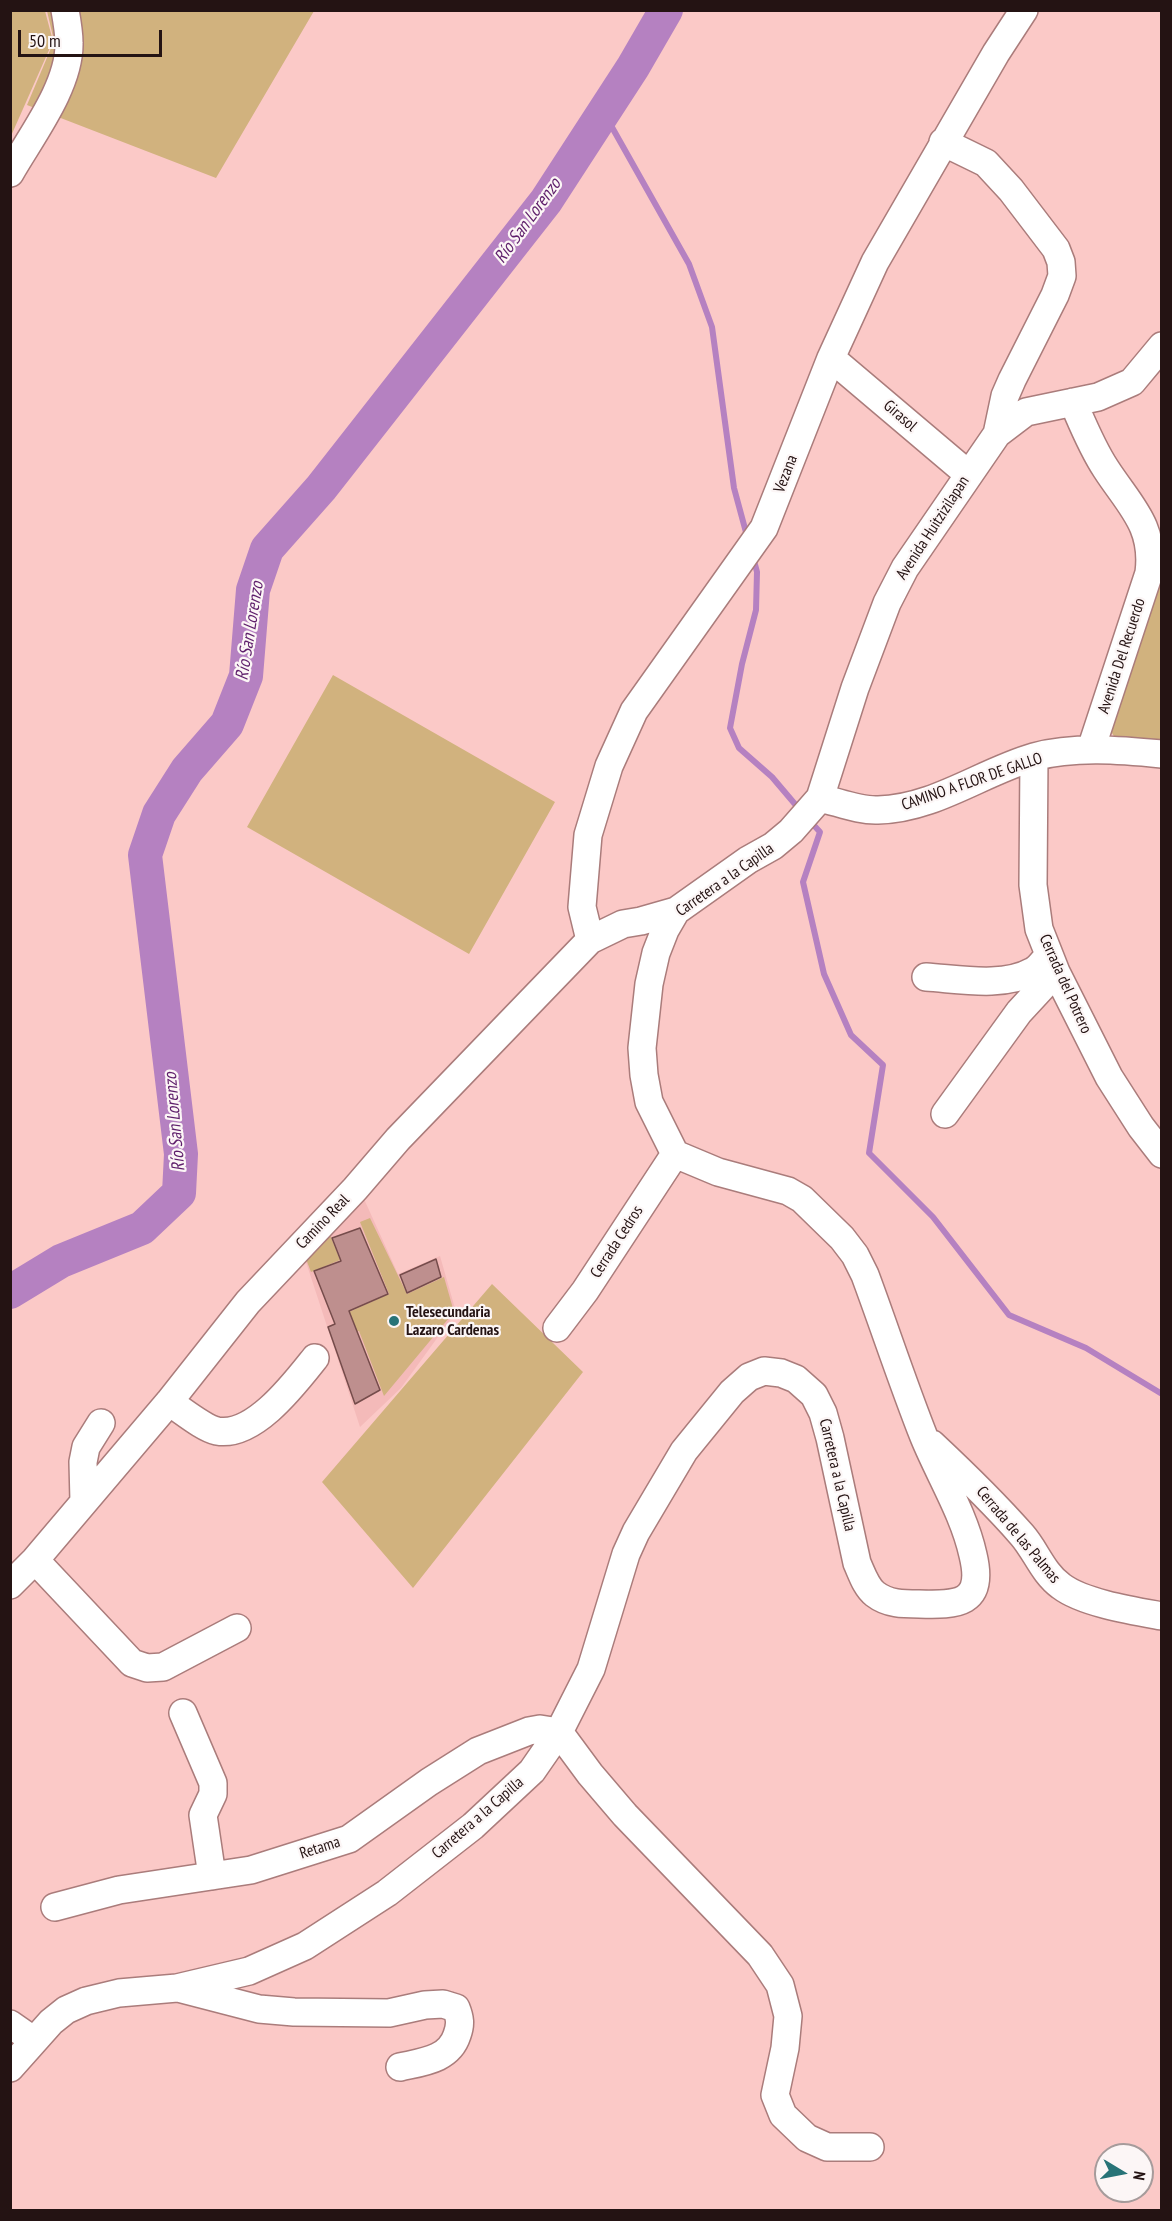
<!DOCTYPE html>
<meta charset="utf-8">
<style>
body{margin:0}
#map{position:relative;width:1172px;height:2221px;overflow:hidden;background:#fbc9c7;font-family:"PT Sans Narrow",sans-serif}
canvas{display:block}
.frame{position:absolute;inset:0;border:12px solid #241313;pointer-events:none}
.north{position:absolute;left:1094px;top:2143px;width:60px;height:60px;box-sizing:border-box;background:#fcf6f6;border:2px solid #a69b9b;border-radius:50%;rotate:100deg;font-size:16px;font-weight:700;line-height:24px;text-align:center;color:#241313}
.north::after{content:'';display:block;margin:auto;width:21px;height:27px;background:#287377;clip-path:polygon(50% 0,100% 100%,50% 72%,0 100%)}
.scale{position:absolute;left:18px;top:30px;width:144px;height:27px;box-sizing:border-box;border:3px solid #241313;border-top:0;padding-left:8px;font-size:18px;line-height:21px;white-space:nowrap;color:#241313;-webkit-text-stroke:4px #fcf6f6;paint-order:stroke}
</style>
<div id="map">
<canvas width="1172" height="2221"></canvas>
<div class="frame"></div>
<div class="north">N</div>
<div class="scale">50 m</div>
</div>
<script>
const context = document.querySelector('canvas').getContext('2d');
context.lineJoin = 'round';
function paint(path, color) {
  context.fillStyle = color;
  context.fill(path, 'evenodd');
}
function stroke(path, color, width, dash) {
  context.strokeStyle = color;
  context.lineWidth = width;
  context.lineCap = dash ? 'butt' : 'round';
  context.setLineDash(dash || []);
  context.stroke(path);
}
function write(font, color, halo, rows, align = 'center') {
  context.font = font + ' "PT Sans Narrow",sans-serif';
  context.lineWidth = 4.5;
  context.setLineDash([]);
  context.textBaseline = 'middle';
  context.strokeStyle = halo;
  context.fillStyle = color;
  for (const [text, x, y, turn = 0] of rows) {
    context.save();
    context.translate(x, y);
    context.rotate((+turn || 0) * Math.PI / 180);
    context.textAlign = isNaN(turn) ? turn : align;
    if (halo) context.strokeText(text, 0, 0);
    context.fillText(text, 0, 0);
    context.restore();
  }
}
const built = new Path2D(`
 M364 1199 398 1274 440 1256 456 1312 401 1388 360 1427 305 1259Z`);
const green = new Path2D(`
 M11 10 45 11 53 41 11 136Z
 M47 11H314L216 178 27 105 54 41Z
 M1161 575V745L1118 743 1109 728Z
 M333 675 555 802 469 954 247 827Z
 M370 1218 407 1294 444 1277 454 1312 384 1396 359 1331 347 1335 340 1316 389 1294 360 1222Z
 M330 1235 340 1260 311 1272 306 1259Z
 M492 1284 583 1372 413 1588 322 1482Z`);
const stream = new Path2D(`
 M604 113 689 264 712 327 734 488 747 536
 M753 557 757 572 756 610 742 664 730 728 739 748 772 777 800 810
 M809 820 820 832 803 882 824 974 851 1035 883 1065 869 1153 933 1217 1009 1315 1086 1348 1162 1394`);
const river = new Path2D(`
 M10 1292 61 1261 142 1228 179 1193 181 1154 145 855 159 814 187 770 227 724 246 676 253 590 267 549 321 488 546 201 633 67 666 10`);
const building = new Path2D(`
 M360 1228 388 1294 349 1311 380 1390 355 1404 328 1327 335 1324 314 1271 341 1261 332 1238Z
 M436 1259 441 1277 407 1293 400 1275Z`);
const minor = new Path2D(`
 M943 142 986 163 1011 190 1056 249 1061 262 1062 276 1055 295 1012 380 1005 396 997 434
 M10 173C31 136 70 86 69 43 69 32 67 21 65 10
 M831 358 968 474
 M1073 402C1083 425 1092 448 1106 469 1130 506 1155 526 1149 573L1091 749
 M1034 757 1033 885 1039 929 1056 972 1109 1077 1141 1127 1162 1154
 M820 798C838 802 860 811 878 810 934 809 982 772 1034 757 1074 746 1121 750 1162 754
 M590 940 582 907 588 835 609 766 634 711 764 528 831 358 875 262 996 53 1024 10
 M926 977C959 979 1003 988 1033 971 1039 968 1044 960 1049 955
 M945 1114 1019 1012 1056 972
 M557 1328 585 1291 675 1154
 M169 1402C182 1410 203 1428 217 1431 254 1438 295 1383 315 1358
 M932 1444C963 1473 994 1503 1022 1535 1036 1551 1043 1573 1061 1586 1083 1603 1134 1611 1162 1616
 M84 1502 83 1462 86 1447 101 1423
 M35 1560 132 1663 147 1668 163 1667 237 1628
 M10 1585 35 1560 169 1402 248 1302 355 1189 398 1139 590 940 623 924 641 921 676 911
 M183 1713 213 1783V1794L203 1815 212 1876
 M55 1907 119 1890 251 1870 349 1839 429 1782 478 1751 529 1731 540 1729 559 1732 590 1774 625 1815 760 1955 780 1985 788 2016 785 2048 775 2095 783 2115 807 2138 827 2147H870
 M178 1988 259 2009 294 2012 389 2013 425 2005 443 2004 456 2008C460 2018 461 2024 457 2035 449 2060 422 2062 400 2067
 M10 2024 33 2040
 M10 2068 51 2022 66 2010 86 2001 119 1993 177 1988 249 1971 305 1946 387 1893 473 1826 532 1771 559 1732 591 1669 626 1554 636 1532 684 1451 732 1392 749 1377 764 1371 781 1373 796 1379 814 1395 823 1413 830 1438 857 1563C862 1574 866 1587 875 1594 888 1604 903 1604 919 1604 957 1605 985 1605 973 1555 964 1514 940 1476 924 1437 903 1384 885 1329 865 1275L855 1255 842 1238 802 1199 788 1191 718 1172 675 1154 649 1102 644 1075 642 1048 649 984 656 953 665 930 676 911 748 860 773 846 791 831 820 798 855 688 887 603 905 568 997 434 1026 412 1098 397 1132 382 1162 346`);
const markers = [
 [394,1321,6,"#287377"]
];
const streetNames = [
 ["Girasol",900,416,41],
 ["Vezana",786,474,-69],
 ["Avenida Huitzizilapan",933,528,-57],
 ["Avenida Del Recuerdo",1122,656,-72],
 ["CAMINO A FLOR DE GALLO",972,782,-19],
 ["Carretera a la Capilla",725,880,-35],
 ["Cerrada del Potrero",1065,984,66],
 ["Camino Real",323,1222,-46],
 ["Cerrada Cedros",617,1242,-57],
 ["Carretera a la Capilla",837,1475,77],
 ["Cerrada de las Palmas",1018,1535,50],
 ["Carretera a la Capilla",478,1818,-41],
 ["Retama",320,1848,-18]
];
const poiNames = [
 ["Telesecundaria",406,1312],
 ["Lazaro Cardenas",406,1330]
];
const waterNames = [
 ["Río San Lorenzo",528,221,-54],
 ["Río San Lorenzo",250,631,-81],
 ["Río San Lorenzo",175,1122,-95]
];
paint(built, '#f4bab9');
paint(green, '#d1b27e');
stroke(stream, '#b581c1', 6);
stroke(river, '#b581c1', 34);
paint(building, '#be8f8e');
stroke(building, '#754c4b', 1.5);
stroke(minor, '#aa7c7b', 30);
stroke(minor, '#fff', 27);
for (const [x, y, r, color] of markers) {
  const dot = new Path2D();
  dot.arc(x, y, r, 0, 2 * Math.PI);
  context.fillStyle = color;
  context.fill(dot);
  stroke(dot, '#fcf6f6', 2);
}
write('16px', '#241313', '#fcf6f6', streetNames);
write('bold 16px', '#241313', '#fcf6f6', poiNames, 'left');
write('italic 18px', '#5e1e6b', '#fcf6f6', waterNames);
</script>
